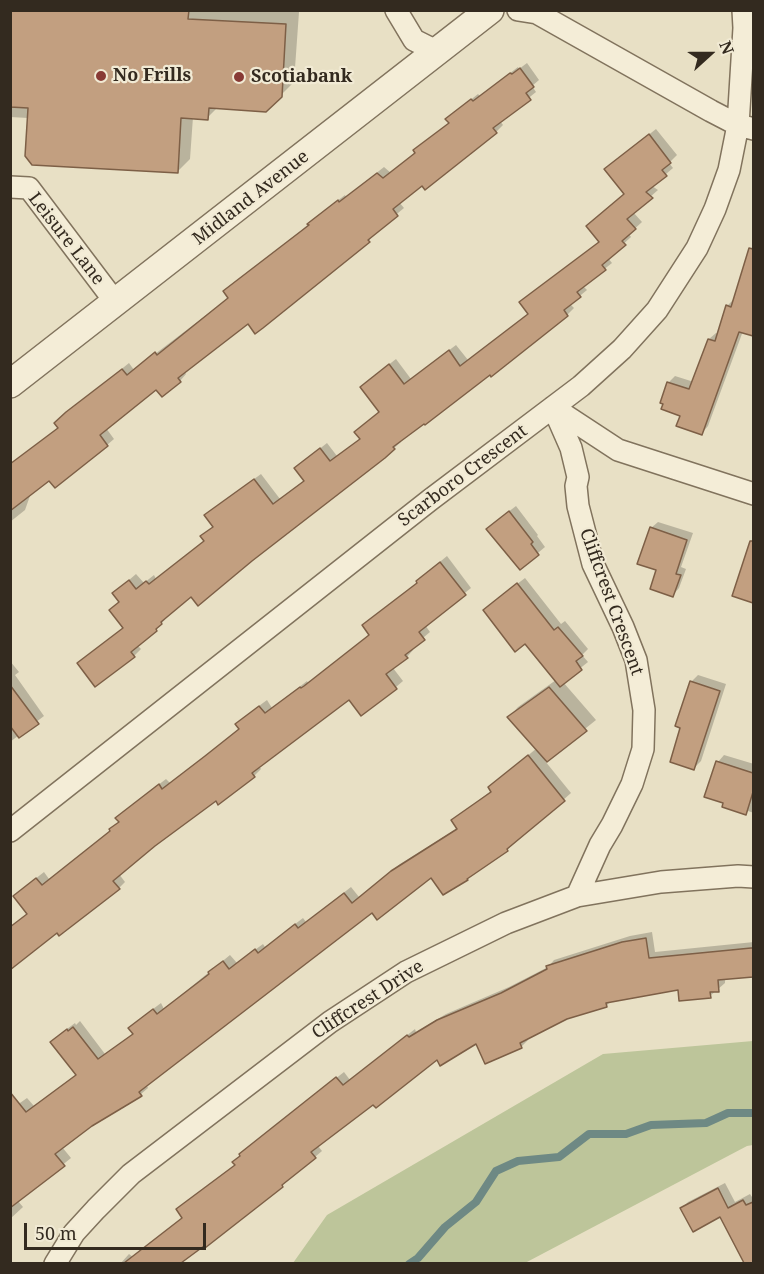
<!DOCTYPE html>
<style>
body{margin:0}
#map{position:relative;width:764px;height:1274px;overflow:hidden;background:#e8e0c5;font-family:"Noto Serif",serif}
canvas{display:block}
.frame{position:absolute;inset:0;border:12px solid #332a1f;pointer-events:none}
.north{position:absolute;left:680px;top:24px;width:60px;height:60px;-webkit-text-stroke:4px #f1ead4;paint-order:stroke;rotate:69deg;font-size:16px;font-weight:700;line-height:24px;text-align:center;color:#332a1f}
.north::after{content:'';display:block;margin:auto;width:21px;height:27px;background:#332a1f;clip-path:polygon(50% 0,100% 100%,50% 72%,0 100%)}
.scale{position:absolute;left:24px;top:1223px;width:182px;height:27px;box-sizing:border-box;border:3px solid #332a1f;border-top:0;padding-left:8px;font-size:18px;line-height:21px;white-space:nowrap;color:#332a1f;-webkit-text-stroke:4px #f1ead4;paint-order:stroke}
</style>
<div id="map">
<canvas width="764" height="1274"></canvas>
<div class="frame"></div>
<div class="north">N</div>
<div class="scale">50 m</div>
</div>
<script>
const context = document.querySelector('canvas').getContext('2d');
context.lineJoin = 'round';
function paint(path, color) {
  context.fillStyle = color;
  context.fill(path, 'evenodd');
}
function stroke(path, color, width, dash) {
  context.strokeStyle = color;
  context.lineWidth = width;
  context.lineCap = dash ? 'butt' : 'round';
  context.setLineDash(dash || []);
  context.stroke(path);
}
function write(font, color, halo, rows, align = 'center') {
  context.font = font + ' "Noto Serif",serif';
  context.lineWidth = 4.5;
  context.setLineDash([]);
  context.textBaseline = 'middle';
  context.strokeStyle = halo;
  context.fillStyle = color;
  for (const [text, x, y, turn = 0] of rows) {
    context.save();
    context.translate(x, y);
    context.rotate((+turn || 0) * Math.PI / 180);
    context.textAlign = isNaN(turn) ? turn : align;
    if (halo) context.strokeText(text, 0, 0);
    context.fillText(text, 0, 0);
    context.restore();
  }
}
const green = new Path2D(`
 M753 1041V1145L747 1146 525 1263H293L327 1215 603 1054Z`);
const shadow = new Path2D(`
 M10 10 299 12 294 82 266 110 218 107 207 118 193 117 190 159 177 172 28 118 10 117Z
 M527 63 539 80 532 86 536 92 500 121 503 125 496 132 425 188 422 184 399 202 404 208 374 233 369 241 248 322 184 371 186 374 180 381 157 388 106 428 114 439 107 445 55 486 50 479 31 493 25 510 10 522V465L59 427 63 416 129 363 134 370 230 297 316 217 345 195 346 197 384 167 391 173 450 122 454 113 478 94 480 96 518 67 519 69Z
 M656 129 677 155 669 163 673 168 652 186 658 190 633 212 642 222 629 234 631 237 608 258 612 263 583 286 587 290 570 304 574 308 567 315 400 440 401 442 384 457 192 595 168 616 156 630 137 645 141 649 134 656 79 663 124 627 121 601 114 593 136 574 144 583 154 575 156 579 206 541 209 530 214 526 213 509 261 474 280 499 305 480 303 462 327 443 337 456 361 438 381 411 369 380 396 359 411 379 456 345 468 360 530 313 521 302 600 241 625 194 613 163Z
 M754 246V335L743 331 708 426 702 433 682 415 668 383 675 376 694 382 709 339 716 333 719 334 727 306 734 299 750 249Z
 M516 506 538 535 537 536 545 547 520 568 495 522Z
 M658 522 693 533 681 567 686 569 679 588 673 595 658 569 651 528Z
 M751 555 754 556V602L733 595Z
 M447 556 471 588 425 625 430 632 411 648 413 650 407 657 393 668 403 681 396 687 362 714 349 698 259 766 261 769 254 776 219 803 216 799 119 874 125 882 119 888 28 914 21 890 44 872 49 879 112 831 120 821 124 811 166 779 170 783 214 749 240 728 244 717 267 700 272 708 307 681 308 683 312 680 371 634 424 575Z
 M525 578 561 624 565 621 588 649 582 655 588 662 563 682 596 720 545 761 571 793 507 850 467 879 443 893 431 876 372 911 146 1084 148 1088 141 1094 91 1125 62 1147 71 1158 18 1201 23 1207 10 1219V1110L27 1098 34 1106 77 1074 52 1042 59 1035 75 1023 76 1025 80 1021 105 1054 134 1033 137 1021 161 1003 164 1009 230 955 237 963 263 944 265 947 303 918 306 922 351 887 359 897 400 864 458 828 453 820 492 790 497 781 537 748 509 717 518 707 556 680 491 604Z
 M10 661 19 672 15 675 44 716 10 742Z
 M698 675 726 684 701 761 694 768 682 727 691 682Z
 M724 755 754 764V813L748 811 746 813 718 762Z
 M652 932 655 952 754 942V975L725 978V983L710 996 679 989 612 1000 606 1006 566 1018 527 1038 528 1040 521 1047 477 1042 437 1058 374 1103 318 1146 322 1151 282 1185 180 1264H120L129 1254 133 1257 184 1217 236 1164 248 1147 344 1072 350 1080 415 1029 416 1032 446 1014 509 987 548 967 554 960 630 936Z
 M725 1183 735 1202 750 1194 754 1200V1255L744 1260 721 1215 682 1208 688 1202Z`);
const stream = new Path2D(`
 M409 1264 418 1258 445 1227 476 1202 496 1171 518 1161 559 1157 589 1134H626L651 1125 706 1123 728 1113H754`);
const building = new Path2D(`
 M10 10H189L188 19 286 24 282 97 266 112 209 108 208 120 181 118 178 173 32 165 25 156 28 108 10 107Z
 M520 68 534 87 526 93 531 100 493 128 497 133 425 190 422 186 393 209 398 216 368 240 370 242 263 328 255 334 248 324 178 378 181 382 162 397 156 390 100 435 108 446 55 488 49 481 10 511V464L58 428 54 423 66 412 122 369 127 375 155 352 157 355 228 298 223 291 309 225 307 224 338 200 339 202 377 173 383 178 415 153 413 150 449 123 445 119 471 99 473 101 510 73 512 74Z
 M649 134 671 163 662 170 667 176 646 192 653 198 627 219 636 229 622 241 626 245 602 265 606 270 577 292 581 297 564 310 568 316 491 377 490 375 425 425 424 424 393 447 395 449 385 458 252 561 198 606 191 597 161 622 162 624 156 629 157 631 131 652 135 657 95 687 77 663 123 628 109 610 119 602 112 593 129 580 136 589 146 581 149 584 204 541 200 536 213 527 204 515 254 479 273 504 304 481 294 468 320 448 330 461 360 439 354 432 379 412 360 387 389 364 404 384 449 350 460 366 528 314 519 302 599 242 586 226 624 194 604 169Z
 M749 248 753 249V336L739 332 702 435 676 426 680 416 661 409 663 404 660 403 667 382 689 389 708 339 715 341 726 305 731 307Z
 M509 511 533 542 531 544 539 555 520 570 486 529Z
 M650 527 687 540 676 574 681 575 673 597 650 589 656 570 637 564Z
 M750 541H753V603L732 596Z
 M440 562 466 595 419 632 425 640 405 655 408 658 386 674 397 689 361 716 349 700 252 773 255 777 218 805 216 801 155 846 113 881 120 889 59 936 57 933 10 970V927L27 914 13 896 36 878 42 885 110 831 109 829 119 822 115 818 159 784 162 789 205 756 239 729 235 724 259 706 265 713 300 687 301 688 304 686 369 635 362 625 417 583 416 581Z
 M517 583 554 630 558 627 583 656 576 661 582 670 560 687 525 644 515 652 483 610Z
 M690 681 720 691 694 770 670 762 680 728 675 726Z
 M10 685 39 724 19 738 10 726Z
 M549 687 587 731 547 762 507 717Z
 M528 755 565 801 507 849 508 851 467 879 468 880 443 895 431 878 377 920 372 913 139 1092 142 1096 92 1126 55 1154 65 1166 10 1208V1092L26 1112 76 1075 50 1042 67 1029 68 1031 73 1027 98 1059 133 1034 128 1028 153 1009 157 1014 209 974 208 972 223 961 229 969 255 949 258 953 295 924 298 928 344 893 352 903 391 871 457 829 451 820 491 792 488 787Z
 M716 761 753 773V792L746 815 722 807 723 803 704 797Z
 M646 938 649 958 751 948H753V977L718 980 719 992H710L711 998 679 1001 678 990 606 1003 607 1007 567 1019 520 1043 522 1048 485 1064 476 1044 440 1066 437 1060 376 1108 373 1105 311 1152 316 1158 282 1185 283 1187 205 1248 204 1246 181 1263H124L182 1218 176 1209 235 1165 232 1162 240 1156 239 1154 336 1077 343 1085 407 1035 409 1037 437 1020 501 993 547 969 546 966 622 942Z
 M718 1188 728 1208 743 1200 746 1205 753 1202V1263H744L720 1217 693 1232 680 1208Z`);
const minor = new Path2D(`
 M396 10 414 40 438 52
 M518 10 537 13 711 111 738 125 754 129
 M10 187 29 188 116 303
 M553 407 571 448 578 477 576 486 578 506 593 564 623 627 636 660 644 710 643 749 632 784 612 825 600 845 577 896
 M554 408 618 450 754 494
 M10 831 430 500 581 386 622 349 657 310 697 248 715 209 729 170 738 125 744 28 743 10
 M55 1264 74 1233 96 1209 131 1174 330 1022 406 972 506 923 577 896 661 882 738 876 754 877`);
const tertiary = new Path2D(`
 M10 384 490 10`);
const markers = [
 [101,76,6,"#883a35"],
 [239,77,6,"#883a35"]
];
const poiNames = [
 ["No Frills",113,76],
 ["Scotiabank",251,77]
];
const streetNames = [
 ["Midland Avenue",251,198,-38],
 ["Leisure Lane",66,239,52],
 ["Scarboro Crescent",463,476,-37],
 ["Cliffcrest Crescent",611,602,70],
 ["Cliffcrest Drive",368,1000,-33]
];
paint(green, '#bdc59a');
paint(shadow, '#0003');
stroke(stream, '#6e8984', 8);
paint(building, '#c29f80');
stroke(building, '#7d5f46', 1.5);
stroke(minor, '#81735d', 24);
stroke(tertiary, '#81735d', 30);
stroke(minor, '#f4edd7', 21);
stroke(tertiary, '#f4edd7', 27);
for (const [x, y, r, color] of markers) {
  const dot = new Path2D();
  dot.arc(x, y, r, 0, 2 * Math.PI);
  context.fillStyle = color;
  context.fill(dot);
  stroke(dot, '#f1ead4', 2);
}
write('bold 18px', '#332a1f', '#f1ead4', poiNames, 'left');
write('18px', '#332a1f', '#f1ead4', streetNames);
</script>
